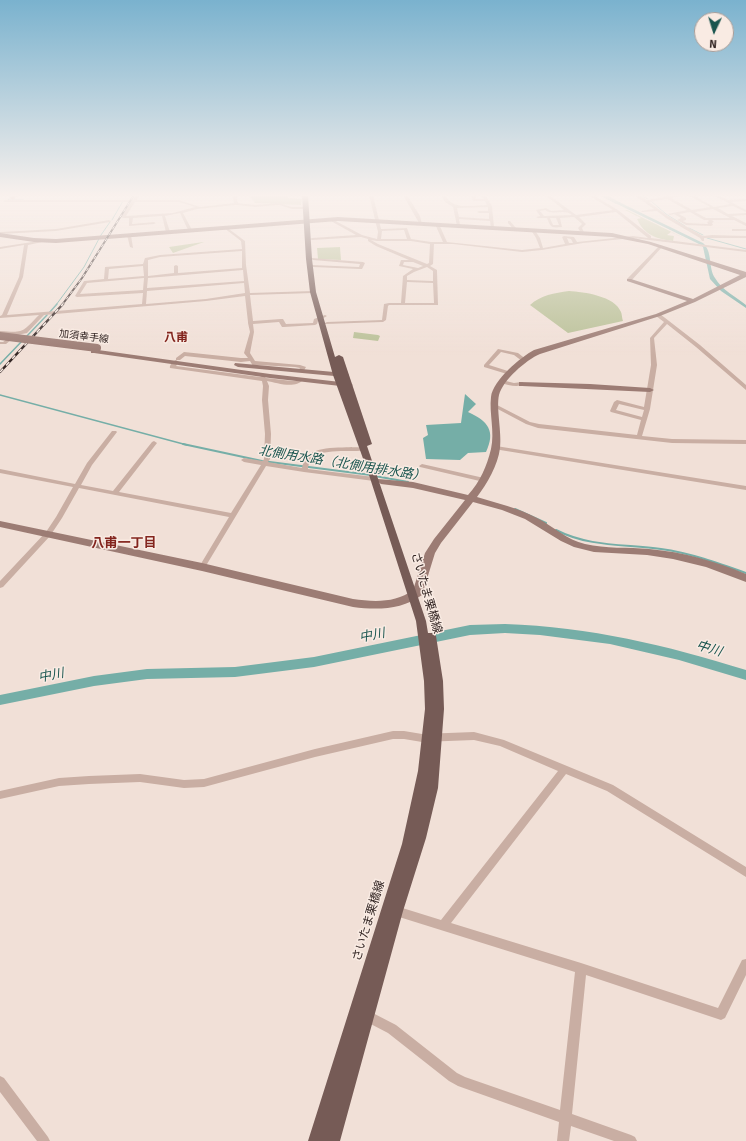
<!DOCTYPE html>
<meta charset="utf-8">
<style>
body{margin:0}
#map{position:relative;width:746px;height:1141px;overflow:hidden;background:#f1e0d7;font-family:Signika,sans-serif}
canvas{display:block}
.north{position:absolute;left:694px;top:12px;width:40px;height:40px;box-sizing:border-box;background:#f9ebe3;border:1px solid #aa9d97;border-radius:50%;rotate:184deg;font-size:11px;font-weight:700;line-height:16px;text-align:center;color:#342725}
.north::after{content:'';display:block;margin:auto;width:14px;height:18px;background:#1a554f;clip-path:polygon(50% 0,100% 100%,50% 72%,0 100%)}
</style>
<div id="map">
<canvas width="746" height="1141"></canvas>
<div class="north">N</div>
</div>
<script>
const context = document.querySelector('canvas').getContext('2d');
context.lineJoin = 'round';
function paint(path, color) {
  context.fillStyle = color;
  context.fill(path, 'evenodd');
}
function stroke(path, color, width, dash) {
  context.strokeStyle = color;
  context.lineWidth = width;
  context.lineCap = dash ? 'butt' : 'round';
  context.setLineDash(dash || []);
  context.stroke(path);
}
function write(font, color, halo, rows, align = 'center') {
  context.font = font + ' Signika,"Noto Sans JP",sans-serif';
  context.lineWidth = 3;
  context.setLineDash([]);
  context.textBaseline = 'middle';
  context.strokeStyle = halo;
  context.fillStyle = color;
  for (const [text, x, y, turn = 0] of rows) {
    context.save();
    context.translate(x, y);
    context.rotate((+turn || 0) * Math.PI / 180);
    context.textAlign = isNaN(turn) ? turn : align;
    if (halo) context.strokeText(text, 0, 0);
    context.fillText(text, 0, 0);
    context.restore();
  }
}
const green = new Path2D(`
 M255 195H288V198L302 199 301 205 255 203 250 196Z
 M625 210H627L692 242 671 232 667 235 674 236 673 241C657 239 644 235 637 219L641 218Z
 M203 242H204L173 253 169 247Z
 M340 247 341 260 318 259 317 248Z
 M569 291C584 292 615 296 621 312 622 314 622 319 623 321L568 333 530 305C541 295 554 293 569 291Z
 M354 332 378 335 380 336 378 341 353 338Z`);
const water = new Path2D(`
 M465 394 476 404 468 412C488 421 496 431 486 452L468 453 460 460 426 459 423 438 428 435 426 425 461 423Z`);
const streamFar2 = new Path2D(`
 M12 195 8 200H23
 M640 195 648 199
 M651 201 666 214 685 226
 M112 220 123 201
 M689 228 703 235
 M707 238 746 249
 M56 305 84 267 101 235 110 222`);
const streamFar1 = new Path2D(`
 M49 313 57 304
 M26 337 47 315
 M0 364 23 340
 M0 395 187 445`);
const stream = new Path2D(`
 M183 444 262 461 371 475
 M375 476 408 482
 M515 509 546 523
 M556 530C589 547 624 544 661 549 690 553 718 563 746 573`);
const canal = new Path2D(`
 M617 202H619L703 243C713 252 708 268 715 278 722 290 736 297 746 305V308L721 291 710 279 703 247 701 245 617 204Z`);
const river = new Path2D(`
 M599 195H607L621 203 616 204Z
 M505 624C591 627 665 645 746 670V680L679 660 610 644 540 635 505 633 470 635 314 667 235 677 147 679 94 686 0 705V695L94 676 147 669 235 667 314 657 470 625Z`);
const street = new Path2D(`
 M136 195H140L137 200H179L200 207 234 203 232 195H236L238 203 255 205 279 203 292 207H305L307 208 305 209H292L279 205 255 207 236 205 197 209 183 213 192 230 190 231 188 230 180 213 165 216 170 232 168 233 166 232 162 216 133 218 132 224 154 222 156 223 154 224 129 226V218H123L121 217 131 202H5L3 201 5 200H133ZM135 202H179L195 207 173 213 126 216Z
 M369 195H373L381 229 407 228 411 239 431 242H443L435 224 437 223 439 224 447 242 522 250 540 248 536 238 531 230 533 229H534L540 238 543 248 565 244 562 237 564 236 574 237 577 242 633 236 648 238 616 212 579 217 586 224 582 228 584 232 582 233H581L578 228 582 224 574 217 560 218 562 227C551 228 551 228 547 218H538L536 217 540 216 536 210 546 208 551 211 564 210 545 195H549L576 215 613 210 588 195H593L618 210 651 236V238L746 250V252L633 238 583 243 542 250 522 252 453 244H434L433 264 430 266 437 270 438 305H389L388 306 386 320 383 322 325 324V323L327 322 382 320 384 304 389 303H401L403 276 413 269 399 266 401 260H409L376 246 368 241V239L361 237 312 240 310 239 312 238 356 235 329 220 328 219 330 218 362 235 377 239 378 232ZM545 210C553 216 564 208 572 215L544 216 540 211ZM550 218H556L559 225H553ZM404 230 407 239H381L382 231ZM567 238 571 239 573 243H569ZM371 240 377 241H411L430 244 429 263 427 264 378 244ZM404 262H413L423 266 418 268 403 265ZM427 267 433 271V281L407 280V276L414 272ZM407 282 433 283 434 303H405Z
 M403 195H407L420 216 422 224 419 223Z
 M441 195H445C453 211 472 205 487 205L485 201H473L471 195H475L476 199H484L481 195H485L492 206 494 227 491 228 490 221 459 219 460 225 457 226 453 207 445 202ZM488 207V211H479L477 212 479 213H489V219L459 217 457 208Z
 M634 195H639L647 200 664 197 661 195 668 196 686 195 671 198 692 210 710 207 688 195H693L714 207 730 204 713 195H718L728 200 746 199V201L731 202 746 210V212L733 206 718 208 728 214 746 213V215L732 216 746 223V226L734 220H712L714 222 712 223 713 225 711 226 686 225 677 220 681 218 674 214 670 215 668 214 687 210 667 199 649 202 668 216 703 236 712 235 746 236V238H704V241H702L700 238 666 218 657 211 642 212 641 211 654 209ZM713 209 730 218H706L695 212ZM690 212 704 220H708L709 221 707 222 708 224 687 223 683 221 686 220V218L679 214Z
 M109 220 111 221 110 222 56 231 0 234V232L56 229Z
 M508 221H510L516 228V230H514L508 223Z
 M225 226 245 241 246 265 250 293 313 291 315 292 313 293 250 295 253 321 281 319H283L286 324 313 323 314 319 325 315 327 316 318 321 317 324 315 325 284 327H282L279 322 253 324 254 332 250 353 255 361 300 365 306 367 303 372H299L298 371 300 368 295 367 257 365 255 367 253 366 250 361 241 362 185 356 180 360H176V358L184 352 241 358H248L244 353 250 332 248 323V322L245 296 206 301 44 315 27 333 17 335 6 344H0V342H3L12 335 0 333V331C25 333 22 332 39 315L0 318V316L2 315 19 277 24 245 0 249V247L45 240 47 241 28 245 23 277 7 315 142 304 143 293 77 297 75 296 84 281 104 279 105 267 143 264 145 258 160 255 242 249 241 241 224 228 223 227ZM242 251V268L178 273V266L176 265 174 266V273L148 276V260L160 257ZM143 266 144 276 108 279 109 269ZM243 270 244 281 147 288 148 278ZM144 278 143 290 80 294 87 283ZM244 283 245 293 206 299 146 304 147 291Z
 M732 229H746V231H732Z
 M129 234 131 235 133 248 130 247 127 235Z
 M660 245 663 246 631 281H627V279Z
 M312 258 363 262 365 263 362 269H360L313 267 311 266 312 265 359 267 360 264 313 260 311 259Z
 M656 314H660L700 345 746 385V390L696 347 667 324 654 338 657 365 650 409 642 436 672 439 746 440V444L672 443 538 428 526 424 492 406 495 404 497 405 530 422 539 424 637 435 641 420 611 412 610 411 614 402 617 400 644 407 651 365 650 338 664 322 656 316ZM619 404 644 410 642 417 616 410Z
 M498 349 518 353 527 360 522 361 514 355 501 352 489 365 511 372V374H507L484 367V365Z
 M176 360 179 362 176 366 260 377 263 375 266 378 292 381H296L298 379H302L303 380C295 389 277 383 267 381L269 386 268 400 271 434 270 459 268 462 302 468C303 464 304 459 307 456 318 445 349 448 364 447L366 448V450C353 453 319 447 311 460 309 462 308 466 308 469L374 477 377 479 374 481 304 472 266 466 204 569H202L199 567 229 517 79 488 62 518 50 536 3 587 0 588V581L46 532 56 517 73 487 0 473V469L75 484 87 463 112 431H116L117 432 92 465 81 485 113 491 152 442 154 441 157 443 119 492 231 513 261 465 244 462 241 460 244 458 263 461 264 459 265 434 262 400 263 386 262 381 170 368C169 366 173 361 176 360Z
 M502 380 514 383 522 382 525 384C517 388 509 385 500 383L499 382Z
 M496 446 746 486V490L494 449 493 448Z
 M422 464 484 478 487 480 484 482 420 467 419 466Z
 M393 731H404L422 734 474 732 504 740 613 785 746 867V877L607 791 566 774 451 923 581 963 718 1008 742 960 746 959V975L725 1018 721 1020 586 975 572 1114 631 1135 635 1137 637 1141H614L571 1126 569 1141H557L559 1122 458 1086 449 1081 388 1033 363 1020 361 1016 363 1012 367 1010 396 1025 457 1073 465 1077 560 1110 575 972 396 916 392 915 391 911 392 907 396 906 441 920 558 771 500 746 474 740 422 742 404 739H393L315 757 204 787 184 788 140 782 89 784 59 786 0 799V791L59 778 89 776 140 774 184 780 204 779 315 749Z
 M0 1076 4 1078 48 1137 50 1141H37L0 1092Z`);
const secondary = new Path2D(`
 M13 195H18L13 200 10 198Z
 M338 217 612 233 651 242 746 272V277L695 302 660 316 540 354C526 360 503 380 499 395 496 408 502 433 500 448 498 465 487 484 477 497 497 503 518 508 537 518 553 526 567 540 585 544 606 549 628 547 649 549 683 552 715 561 746 574V582L706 567 673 559 647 555 594 552 574 547 561 541 525 519 502 510 473 502 441 543 435 553 422 595C402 610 377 610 353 607L202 571 0 527V521L202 563 353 599C374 602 396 603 413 590L425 553 434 539 465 500 413 488 381 484 377 481 378 479 413 482 468 495C480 482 487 466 491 449 495 432 489 413 491 397 493 380 521 357 534 350L656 314 687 301 627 281V279H631L693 299 740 275 648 244 612 237 338 221 56 243 34 242 0 237V233L34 238 56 239Z
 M91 349 270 374 349 383 353 385 349 387 270 378 94 353H91Z
 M235 363 345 373 349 375 345 377 238 367 234 365Z
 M519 382 590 384 650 388 654 390 650 392 522 386H519Z`);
const primary = new Path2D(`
 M302 195H308L312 259 316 292 335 357 339 355 343 357 372 444 367 446 426 621 428 633H435L436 636 443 681 444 709 438 788 426 838 403 911 340 1141H308L402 844 418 771 425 709 424 681 416 621 370 478 333 375 310 292 306 259Z`);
const railFar1 = new Path2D(`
 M62 305 82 278 134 195`);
const rail = new Path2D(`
 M0 372 63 304`);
const secondaryBridge = new Path2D(`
 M0 336 97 348`);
const farStreetnames = [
 ["加須幸手線",84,337,7]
];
const farQuarternames = [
 ["八甫",176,338]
];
const streetNames = [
 ["さいたま栗橋線",426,593,74],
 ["さいたま栗橋線",369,921,-73]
];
const waterNames = [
 ["北側用水路（北側用排水路）",342,464,9],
 ["中川",372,636,-11],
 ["中川",709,649,17],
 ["中川",51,676,-11]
];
const neighbourhoodNames = [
 ["八甫一丁目",124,544]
];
paint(green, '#b9c097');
paint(water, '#75aea7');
stroke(streamFar2, '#75aea7', 1);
stroke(streamFar1, '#75aea7', 1.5);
stroke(stream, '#75aea7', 2);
paint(canal, '#75aea7');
paint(river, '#75aea7');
paint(street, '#c9aea3');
paint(secondary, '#9c7c74');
paint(primary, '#765b56');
stroke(railFar1, '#342725', 2);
stroke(rail, '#342725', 2.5);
stroke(railFar1, '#f9ebe3', 1, [3.5]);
stroke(rail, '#f9ebe3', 1.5, [4.5]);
stroke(secondaryBridge, '#9c7c74', 8);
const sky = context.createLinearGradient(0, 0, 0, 355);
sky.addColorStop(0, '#7ab2ce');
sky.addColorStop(0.55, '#f9f1ed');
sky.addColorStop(1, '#f9f1ed00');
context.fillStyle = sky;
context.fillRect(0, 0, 746, 355);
write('10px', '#342725', '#f9ebe3', farStreetnames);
write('bold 12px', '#83241d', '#f9ebe3', farQuarternames);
write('12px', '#342725', '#f9ebe3', streetNames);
write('italic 13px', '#1a554f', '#f9ebe3', waterNames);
write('bold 13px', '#83241d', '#f9ebe3', neighbourhoodNames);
</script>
